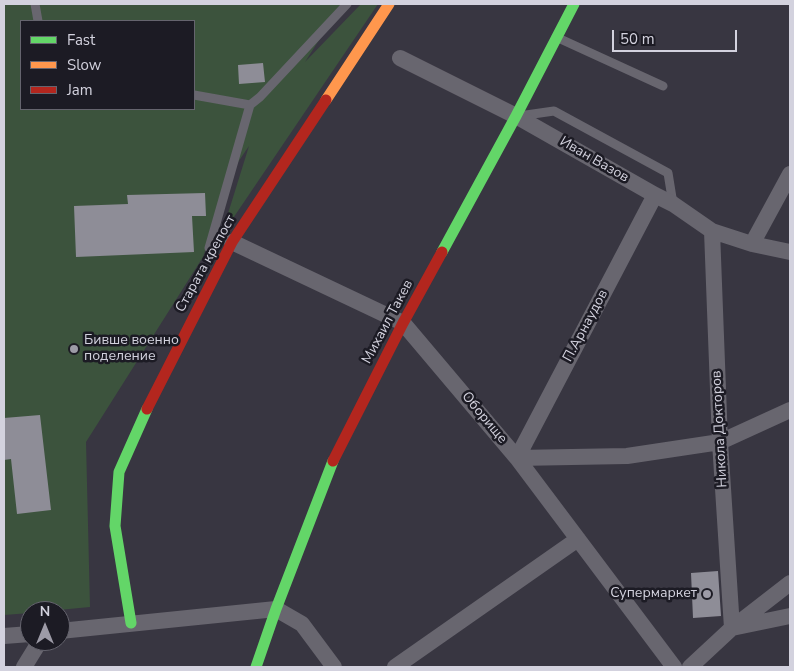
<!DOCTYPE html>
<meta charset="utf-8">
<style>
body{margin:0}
#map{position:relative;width:794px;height:671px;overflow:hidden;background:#383641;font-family:"Nunito Sans",sans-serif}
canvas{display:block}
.frame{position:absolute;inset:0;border:5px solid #d3d2de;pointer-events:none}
.legend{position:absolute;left:20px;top:20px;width:175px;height:90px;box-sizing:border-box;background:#1c1b24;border:1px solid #65646e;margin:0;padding:6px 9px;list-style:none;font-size:15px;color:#d3d2de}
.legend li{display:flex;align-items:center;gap:10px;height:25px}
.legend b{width:25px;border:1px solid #65646e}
.north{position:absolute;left:20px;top:601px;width:50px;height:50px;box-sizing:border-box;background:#1c1b24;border:1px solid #65646e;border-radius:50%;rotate:0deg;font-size:14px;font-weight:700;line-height:20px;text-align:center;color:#d3d2de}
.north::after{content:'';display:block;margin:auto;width:18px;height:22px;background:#9d9ba7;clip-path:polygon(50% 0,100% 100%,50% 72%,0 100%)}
.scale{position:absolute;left:612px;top:30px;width:125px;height:22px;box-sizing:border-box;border:2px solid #d3d2de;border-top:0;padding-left:6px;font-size:15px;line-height:18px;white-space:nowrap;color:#d3d2de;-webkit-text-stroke:4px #1c1b24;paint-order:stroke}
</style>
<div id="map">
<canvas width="794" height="671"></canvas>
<div class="frame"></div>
<ul class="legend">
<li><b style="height:6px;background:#63d668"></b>Fast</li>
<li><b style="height:6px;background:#ff974d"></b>Slow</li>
<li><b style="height:6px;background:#b3261e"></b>Jam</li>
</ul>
<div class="north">N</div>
<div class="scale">50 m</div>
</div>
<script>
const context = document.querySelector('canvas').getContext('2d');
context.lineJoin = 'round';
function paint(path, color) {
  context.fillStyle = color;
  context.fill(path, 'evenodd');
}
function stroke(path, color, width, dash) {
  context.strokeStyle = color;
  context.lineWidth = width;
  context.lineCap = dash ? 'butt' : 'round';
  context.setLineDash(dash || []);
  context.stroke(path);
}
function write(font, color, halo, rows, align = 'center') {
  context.font = font + ' "Nunito Sans",sans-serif';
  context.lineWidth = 5;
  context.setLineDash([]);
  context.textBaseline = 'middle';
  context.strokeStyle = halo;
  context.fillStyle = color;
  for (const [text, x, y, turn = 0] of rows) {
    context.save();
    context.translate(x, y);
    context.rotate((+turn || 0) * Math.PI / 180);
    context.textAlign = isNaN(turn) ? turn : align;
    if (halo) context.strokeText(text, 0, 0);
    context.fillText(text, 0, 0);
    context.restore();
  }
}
const green = new Path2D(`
 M4 4H342L305 62 361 4H378L221 236 249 146 234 168 203 257 86 442 90 607 48 611H30V613L4 615ZM21 21H194V109H21Z`);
const building = new Path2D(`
 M263 63 265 82 239 84 238 65Z
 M205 193 206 216H192L194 252 76 257 74 206 128 204 127 195Z
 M40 415 51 510 17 514 11 459 4 460V418Z
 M718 571 721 616 693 618 691 573Z`);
const lane = new Path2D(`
 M35 4 38 21
 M556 37 663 86
 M194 95 250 105
 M519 116 554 111 668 173 673 204
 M209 248 250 105 260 97 347 4`);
const street = new Path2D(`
 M400 58 516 116 655 195 673 204 712 231 752 244 790 252
 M655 195 517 458 627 456 720 442 790 410
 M712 231 720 442 732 628 790 616
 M232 242 403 323 517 458 674 667
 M752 244 790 174
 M60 631 276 609 302 624 334 667
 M4 636 30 634
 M24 667 40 641
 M395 667 578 539
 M690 667 732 628 790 583`);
const fast = new Path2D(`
 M442 252 516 116 574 4
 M131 623 115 526 119 472 147 409
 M256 667 276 609 333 461`);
const slow = new Path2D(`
 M326 100 389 4`);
const jam = new Path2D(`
 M147 409 232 242 326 100
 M333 461 403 323 442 252`);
const markers = [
 [74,349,5,"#9d9ba7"],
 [707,594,5,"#9d9ba7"]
];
const streetNames = [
 ["Иван Вазов",594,160,30],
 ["Старата крепост",206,264,-61],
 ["Михаил Такев",388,322,-62],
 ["П.Арнаудов",586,326,-62],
 ["Оборище",484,418,50],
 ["Никола Докторов",720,429,-93]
];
const poiNames = [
 ["Бивше военно",84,341],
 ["поделение",84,357],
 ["Супермаркет",697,594,"right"]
];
paint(green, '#3c533d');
paint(building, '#8e8d97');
stroke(lane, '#68666f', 9);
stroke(street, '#68666f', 16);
stroke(fast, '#63d668', 11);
stroke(slow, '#ff974d', 11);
stroke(jam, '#b3261e', 11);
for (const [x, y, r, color] of markers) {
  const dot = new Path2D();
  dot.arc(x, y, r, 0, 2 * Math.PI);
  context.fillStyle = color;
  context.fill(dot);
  stroke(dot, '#1c1b24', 2);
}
write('14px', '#d3d2de', '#1c1b24', streetNames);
write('14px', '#d3d2de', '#1c1b24', poiNames, 'left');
</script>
